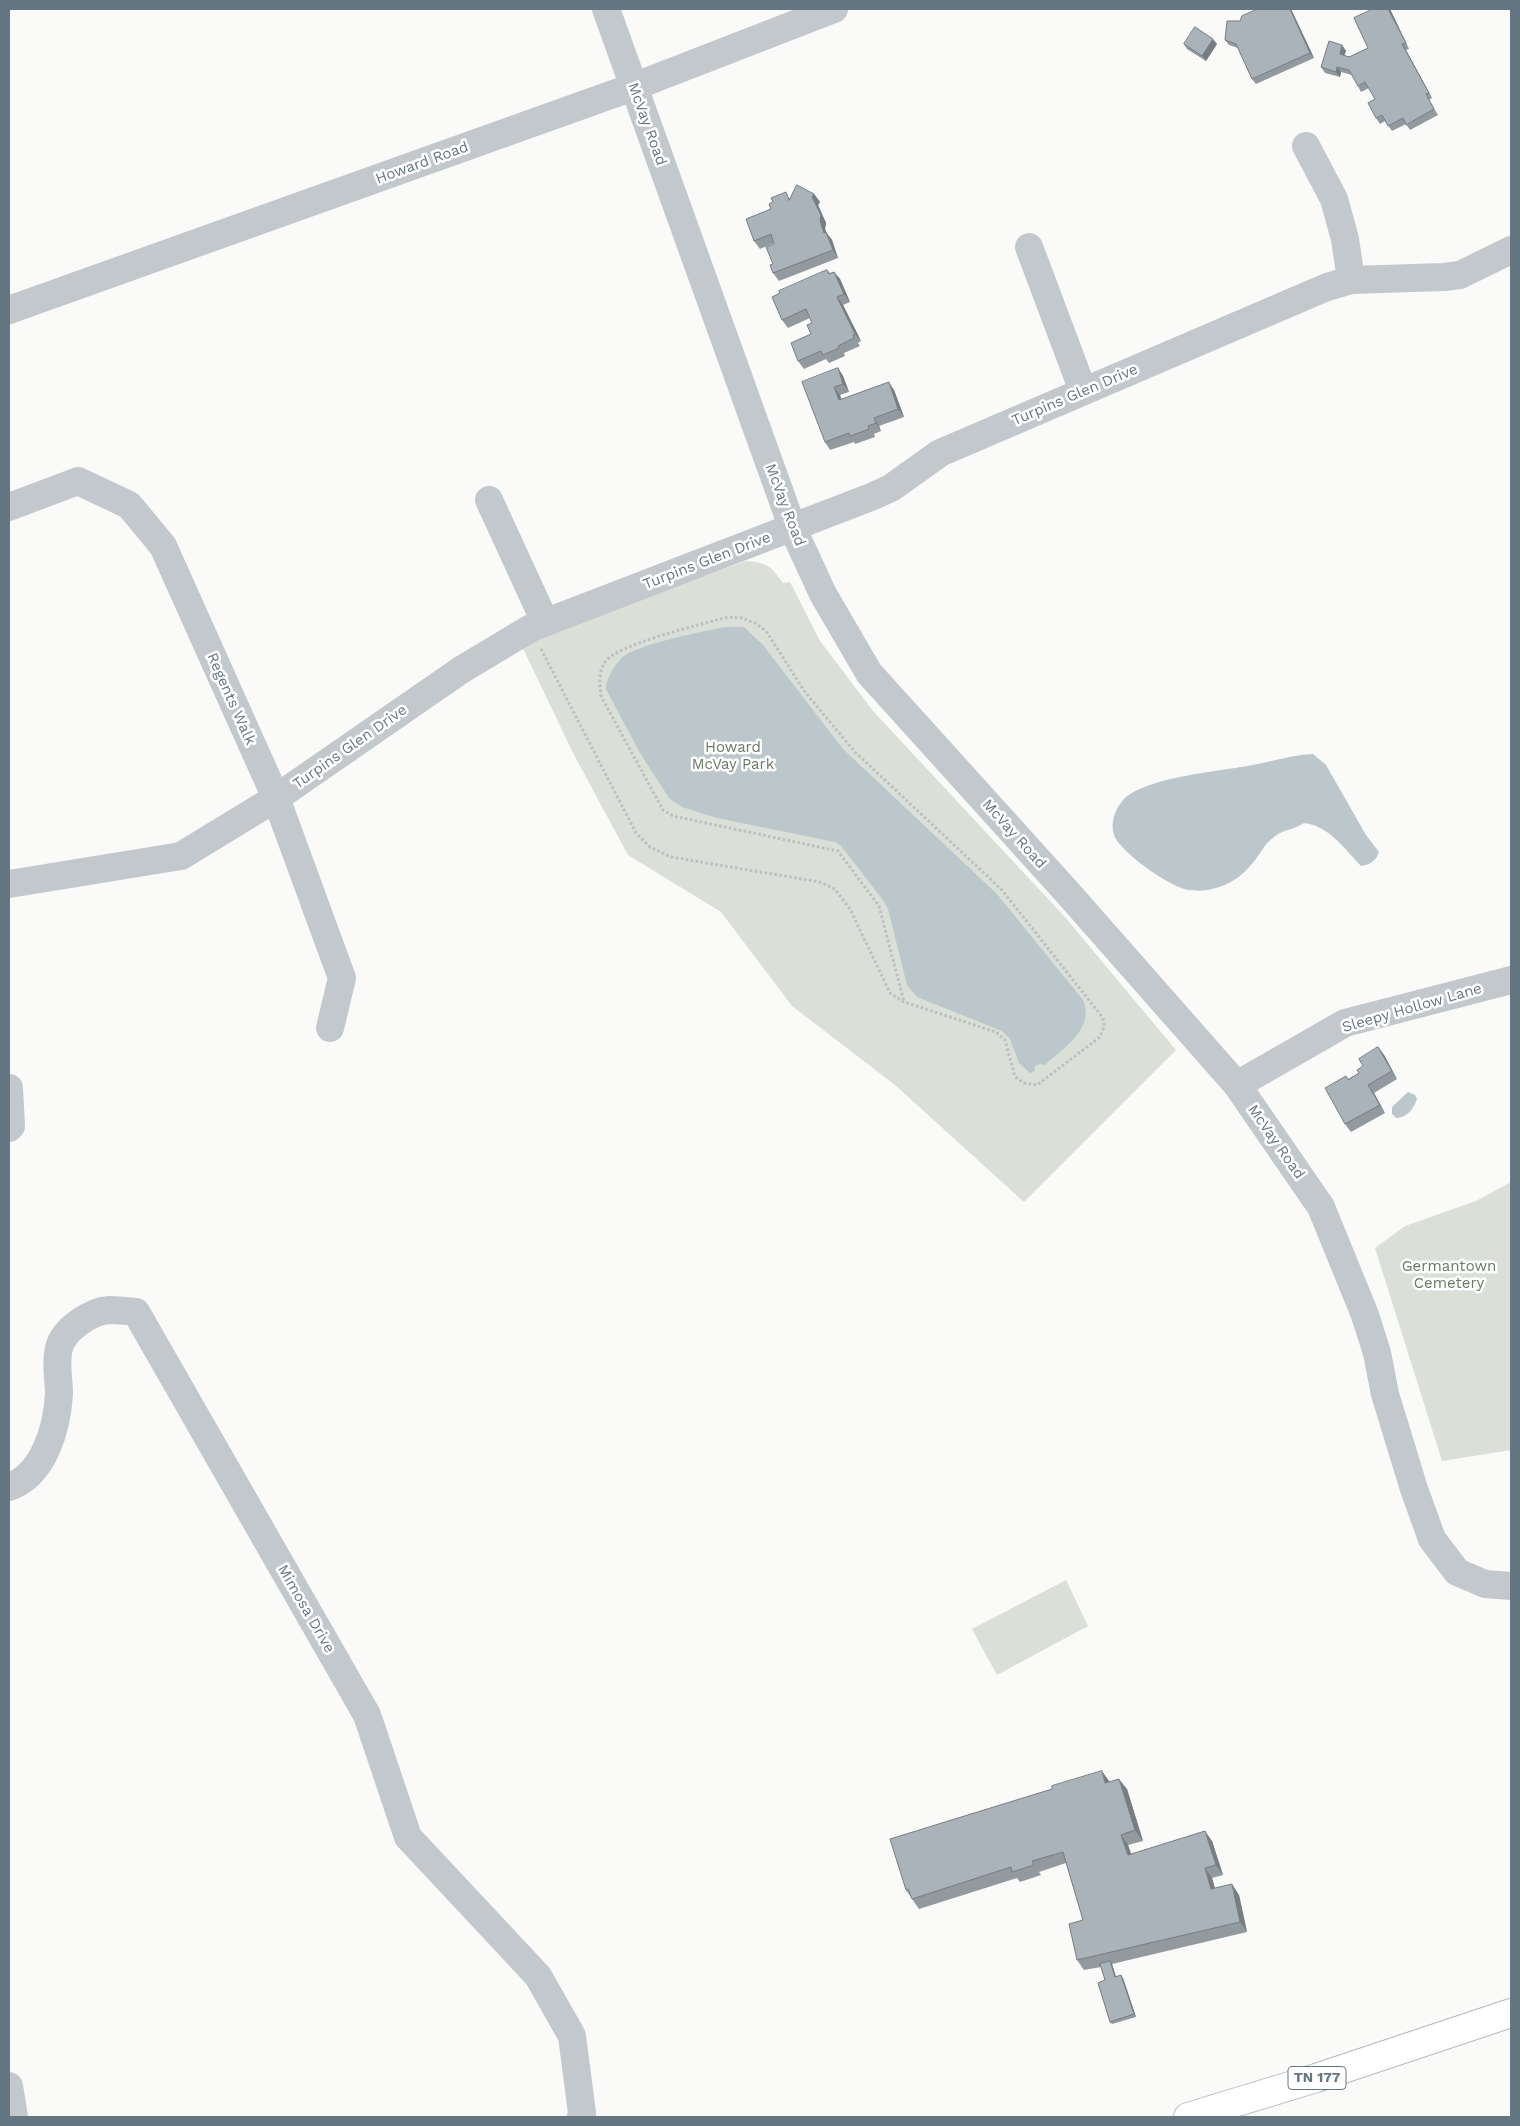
<!DOCTYPE html>
<style>
body{margin:0}
#map{position:relative;width:1520px;height:2126px;overflow:hidden;background:#fafaf8;font-family:"Work Sans",sans-serif}
canvas{display:block}
.frame{position:absolute;inset:0;border:10px solid #657683;pointer-events:none}
</style>
<div id="map">
<canvas width="1520" height="2126"></canvas>
<div class="frame"></div>
</div>
<script>
const context = document.querySelector('canvas').getContext('2d');
context.lineJoin = 'round';
function paint(path, color) {
  context.fillStyle = color;
  context.fill(path, 'evenodd');
}
function stroke(path, color, width, dash) {
  context.strokeStyle = color;
  context.lineWidth = width;
  context.lineCap = dash ? 'butt' : 'round';
  context.setLineDash(dash || []);
  context.stroke(path);
}
function write(font, color, halo, rows, align = 'center') {
  context.font = font + ' "Work Sans",sans-serif';
  context.lineWidth = 5;
  context.setLineDash([]);
  context.textBaseline = 'middle';
  context.strokeStyle = halo;
  context.fillStyle = color;
  for (const [text, x, y, turn = 0] of rows) {
    context.save();
    context.translate(x, y);
    context.rotate((+turn || 0) * Math.PI / 180);
    context.textAlign = isNaN(turn) ? turn : align;
    if (halo) context.strokeText(text, 0, 0);
    context.fillText(text, 0, 0);
    context.restore();
  }
}
const green = new Path2D(`
 M746 561C766 562 771 566 783 583L790 582 820 641 873 711 1064 916 1176 1050 1024 1202 895 1085 792 1006 721 912 628 855 572 751 521 644 552 630Z
 M1511 1182V1450L1442 1461 1375 1248 1405 1226 1476 1201Z
 M1066 1580 1088 1626 997 1675 972 1629Z`);
const water = new Path2D(`
 M725 627H744L763 645 843 749 997 894 1083 1000C1095 1029 1064 1047 1045 1065L1040 1064 1035 1066V1071L1030 1073 1019 1063 1010 1039 1002 1031 917 997 907 985 888 909 883 900 841 846 835 842 717 818 682 807 669 798 640 753 606 689C606 679 616 662 624 656 640 644 704 631 725 627Z
 M1313 754 1326 765 1366 835 1379 852C1375 862 1371 864 1361 866 1345 849 1328 825 1304 823 1294 830 1283 829 1274 837 1265 843 1261 853 1255 860 1244 875 1230 885 1212 889 1206 891 1196 891 1189 890 1171 888 1121 853 1114 835 1110 824 1115 809 1123 800 1144 777 1222 771 1253 765 1273 761 1293 755 1313 754Z
 M1408 1092 1415 1095 1417 1099C1414 1108 1407 1118 1396 1118L1392 1114V1107Z`);
const path = new Path2D(`
 M541 649 636 833 650 847 671 857 820 882 835 889 850 909 890 993 904 1002 996 1032 1005 1040 1015 1077 1024 1083 1037 1085 1100 1037 1104 1027 1103 1018 1002 890 855 752 805 692 766 631 755 623 742 618 728 617C703 624 617 644 605 662 598 673 600 684 601 696L663 810 673 816 838 851 879 906 904 1002`);
const minor = new Path2D(`
 M606 9 793 529 823 594 869 673 1067 892 1237 1085 1321 1207 1365 1315 1377 1353 1385 1394 1414 1489 1432 1539 1457 1572 1485 1584 1511 1586
 M1306 146 1334 199 1345 239 1351 280
 M1029 247 1083 391
 M9 310 633 87 834 9
 M489 500 545 622
 M9 507 78 481 129 505 163 546 276 798 342 978 330 1028
 M9 884 181 856 276 798 461 670 531 628 871 497 891 488 940 453 1327 287 1351 280 1444 277 1460 275 1511 250
 M1237 1085 1345 1023 1511 980
 M9 1088 11 1126 9 1128
 M9 1487C44 1475 57 1428 59 1394 59 1380 55 1363 59 1348 63 1330 91 1311 109 1310 117 1310 127 1311 136 1312L367 1715 408 1837 538 1976 572 2036 582 2113 581 2117
 M9 2086 14 2117`);
const major = new Path2D(`
 M1188 2117 1316 2078 1511 2013`);
const wall = new Path2D(`
 M1258 9H1291L1314 58 1256 84 1252 79 1238 48 1229 45 1225 40 1240 21Z
 M1390 9 1409 49 1406 50 1432 98 1429 100 1438 115 1410 130 1406 124 1392 131 1385 121 1380 124 1376 118 1375 99 1369 88 1361 92 1352 75 1341 72 1340 77 1325 73 1321 67 1342 45 1346 51 1344 55 1349 57 1368 48Z
 M1184 44H1217L1206 61 1187 49Z
 M814 194 820 202 818 205 826 223 825 229 826 232 832 240 838 258 779 281 773 273 774 243 760 249 754 241 771 209 773 202 790 198Z
 M827 270 830 273 834 272 840 279 850 302 843 305 861 341 858 343 860 346 844 353 845 356 829 363 826 359 804 369 798 361 811 334 812 323 810 318 788 328 782 320 780 293Z
 M838 368 843 376 849 392 840 395 841 399 894 390 904 417 879 426 881 431 874 434 875 437 855 444 854 442 830 450 825 442Z
 M1378 1047 1384 1055 1397 1079 1374 1093 1385 1113 1351 1132 1345 1124 1348 1079 1359 1073 1363 1066Z
 M1109 1782 1127 1789 1143 1841 1128 1845 1131 1854 1212 1841 1223 1875 1212 1878 1215 1888 1239 1895 1247 1932 1112 1964 1116 1977 1123 1978 1136 2017 1112 2024 1110 2022 1105 1980 1101 1967 1084 1970 1077 1960 1083 1920 1066 1863 1039 1872 1041 1875 1020 1882 1017 1878 919 1909 906 1890Z`);
const shadedWall = new Path2D(`
 M1290 9H1291L1314 58 1310 53Z
 M1388 9H1390L1409 49 1406 43Z
 M1213 39 1217 44 1206 61 1202 56Z
 M1402 44 1406 50 1432 98 1429 93Z
 M1342 45 1346 51 1343 59 1340 54Z
 M1337 67 1341 72 1340 77 1336 72Z
 M814 194 820 202 818 205 826 223 825 229 830 241 824 233 812 197Z
 M826 232 832 240 838 258 833 250Z
 M834 272 840 279 850 302 844 294Z
 M837 297 843 305 861 341 855 334Z
 M838 368 843 376 849 392 843 384Z
 M889 382 894 390 904 417 898 409Z
 M834 387 840 395 844 408 839 400Z
 M874 418 879 426 881 431 876 423Z
 M1378 1047 1384 1055 1397 1079 1392 1071Z
 M1368 1085 1374 1093 1385 1113 1380 1105Z
 M1102 1771 1109 1781 1113 1794 1105 1783Z
 M1119 1779 1127 1789 1143 1841 1135 1830Z
 M1205 1831 1212 1841 1223 1875 1216 1865Z
 M1121 1835 1128 1845 1135 1865 1128 1855Z
 M1205 1868 1212 1878 1218 1900 1211 1889Z
 M1232 1884 1239 1895 1247 1932 1240 1922Z
 M1110 1961 1112 1964 1117 1980 1115 1977Z
 M1121 1975 1123 1978 1136 2017 1134 2014Z`);
const building = new Path2D(`
 M1258 9H1290L1310 53 1252 79 1236 44 1225 40 1227 21H1240L1242 16Z
 M1373 9H1388L1406 43 1402 44 1429 93 1426 94 1434 109 1406 125 1403 118 1388 126 1382 115 1376 118 1368 103 1375 99 1365 82 1358 86 1349 70 1337 67 1336 72 1321 67 1329 41 1342 45 1340 54 1349 57 1368 48 1354 18Z
 M1195 27 1213 39 1202 56 1184 44Z
 M797 185 814 194 812 197 821 215 820 221 824 233 826 232 833 250 773 273 770 265 773 264 766 247 774 244 771 234 754 241 746 219 771 209 769 204 773 202 771 198 786 192 789 200Z
 M827 270 829 274 834 272 844 294 837 297 855 334 853 335 854 338 838 346 839 348 823 355 821 351 798 361 791 343 811 334 807 325 812 323 806 309 782 320 772 297 780 293 779 291Z
 M838 368 843 384 834 387 839 400 889 382 898 409 874 418 876 423 868 426 869 429 850 436 849 433 825 442 802 382Z
 M1378 1047 1392 1071 1368 1085 1380 1105 1345 1124 1325 1088 1346 1076 1348 1080 1359 1073 1357 1070 1363 1066 1359 1059Z
 M1102 1771 1105 1783 1119 1779 1135 1830 1121 1835 1128 1855 1205 1831 1216 1865 1205 1868 1211 1889 1232 1884 1240 1922 1077 1960 1069 1924 1083 1920 1063 1852 1032 1861 1034 1865 1012 1872 1011 1867 912 1899 908 1889 906 1890 890 1839 1052 1789V1786Z
 M1110 1961 1115 1977 1121 1975 1134 2014 1110 2022 1098 1983 1105 1980 1100 1964Z`);
const shields = [
 [1317,2078,58]
];
const shieldNames = [
 ["TN 177",1317,2078]
];
const streetNames = [
 ["McVay Road",647,124,70],
 ["Howard Road",422,163,-20],
 ["Turpins Glen Drive",1075,395,-23],
 ["McVay Road",785,505,69],
 ["Turpins Glen Drive",707,561,-21],
 ["Regents Walk",231,699,66],
 ["Turpins Glen Drive",350,747,-35],
 ["McVay Road",1014,834,48],
 ["Sleepy Hollow Lane",1412,1008,-16],
 ["McVay Road",1276,1142,55],
 ["Mimosa Drive",306,1609,60]
];
const parkNames = [
 ["Howard",733,748],
 ["McVay Park",733,765],
 ["Germantown",1449,1267],
 ["Cemetery",1449,1284]
];
paint(green, '#dadfd7');
paint(water, '#bbc7cb');
stroke(major, '#b5babe', 30);
stroke(path, '#bbbfc2', 3, [2.5, 2.5]);
stroke(minor, '#c3c8cc', 28);
stroke(major, '#fff', 28);
paint(wall, '#929a9f');
paint(shadedWall, '#777d82');
paint(building, '#aab3b9');
stroke(building, '#777d82', 1);
for (const [x, y, w] of shields) {
  const box = new Path2D();
  box.roundRect(x - w / 2, y - 11.5, w, 23, 4);
  context.fillStyle = '#fff';
  context.fill(box);
  stroke(box, '#657683', 1);
}
write('bold 14px', '#657683', null, shieldNames);
write('15px', '#657683', '#fff', streetNames);
write('15px', '#687a64', '#fff', parkNames);
</script>
